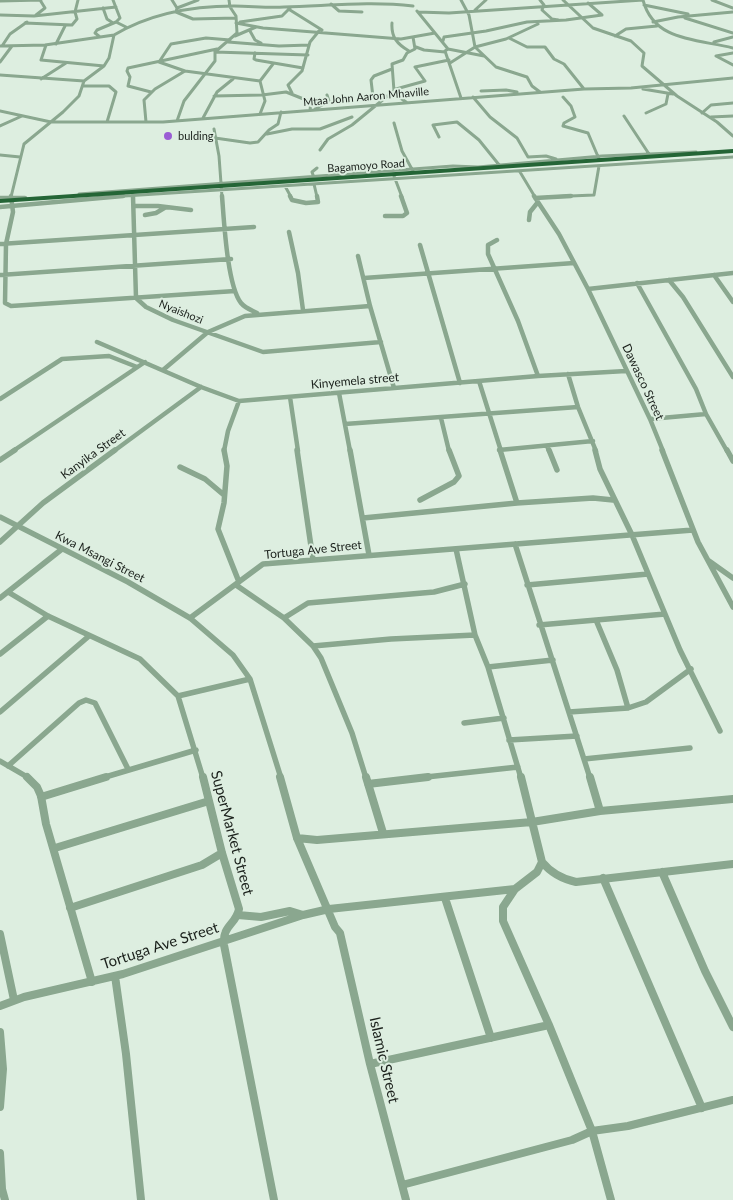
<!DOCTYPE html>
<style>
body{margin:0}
canvas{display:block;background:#ddeee0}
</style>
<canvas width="733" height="1200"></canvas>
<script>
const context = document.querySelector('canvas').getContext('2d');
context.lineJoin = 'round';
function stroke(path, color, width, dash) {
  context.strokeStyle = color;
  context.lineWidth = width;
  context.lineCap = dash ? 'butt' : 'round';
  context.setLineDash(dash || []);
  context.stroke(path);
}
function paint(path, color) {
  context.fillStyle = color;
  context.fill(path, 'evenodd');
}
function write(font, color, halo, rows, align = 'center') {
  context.font = font + ' Lato,sans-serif';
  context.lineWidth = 4;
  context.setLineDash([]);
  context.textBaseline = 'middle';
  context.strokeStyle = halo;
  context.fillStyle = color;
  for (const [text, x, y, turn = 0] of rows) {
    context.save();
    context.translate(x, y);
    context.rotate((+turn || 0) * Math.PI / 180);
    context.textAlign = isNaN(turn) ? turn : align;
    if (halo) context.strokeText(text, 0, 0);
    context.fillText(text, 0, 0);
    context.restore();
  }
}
const minorFar3 = new Path2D(`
 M113 0 120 18 116 22 126 27
 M172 0 177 8
 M198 0 177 8 176 12 193 19 236 18
 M461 0 469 15 475 47 496 67 527 77 532 86 540 92
 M540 0 544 5 542 10 552 19 558 20
 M563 0 593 28 631 41 644 53 642 66 677 96 717 122 733 136
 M643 0C654 42 698 39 733 48
 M712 0 733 8
 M0 1 41 0
 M331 4 339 11 362 12
 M644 5 688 14
 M103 8 107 19 113 23
 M290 10 322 30
 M475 10 486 0
 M417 11 448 49 445 51 461 98
 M418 12 449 13 643 0
 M0 15 34 16 116 7
 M36 15 45 8 40 0
 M685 18 733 33
 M240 22 282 16 291 7
 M653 22 678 17 733 12
 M25 23 72 25 77 19 75 12 78 0
 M236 23 263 28 401 39 435 33
 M392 23C391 37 397 44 409 51
 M250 31 255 40 261 43
 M235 36 256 27
 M615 36 626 29 657 26
 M100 37 95 33 97 30 116 22
 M509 38 527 47H545L554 59 564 64 584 89
 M443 41 444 37 486 31 527 22 566 20 602 15 588 3
 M228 42 279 46 309 45
 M714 42 733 37
 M56 44 65 26
 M46 45 41 60 104 66
 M0 46 45 45 114 35
 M2 46 10 34 27 22
 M416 47 424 50 445 52
 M448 49 484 56
 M215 52 308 55
 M255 53 254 59 256 60 303 68
 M733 53 716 56 733 65
 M0 62 12 46
 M450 63 475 47 506 39 538 24
 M185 71 159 62 171 44 206 38 230 40
 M0 75 84 81
 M41 79 66 63
 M260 81 265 101 260 114
 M260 81 273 64
 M83 86H109L116 92 107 122
 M643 89 673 94
 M394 91 392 64 403 60 407 53 415 49 413 37
 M481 91 506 90 517 92
 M151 92 128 86 130 77 127 71 128 68 217 49
 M392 92 406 102
 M292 93 288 85 302 71 310 42 319 31
 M214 96 262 95 286 92 311 102 310 110
 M473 97 490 117 517 138 528 157 546 156 556 159
 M563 97 571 106 575 117 564 123 563 126 588 133 599 159
 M381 101 373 97 371 80 374 76 392 69
 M315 109 329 101 327 95
 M0 111 51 122H163L584 89 631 88 733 78
 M646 113 666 104 668 94 671 93
 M702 113 711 105 733 103
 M624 116 649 154
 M711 117 733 116
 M203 118 217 92 233 79
 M177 121 184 101 215 61V52L237 33 236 16 230 7 229 0
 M146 122 144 100 155 89 185 71 260 81
 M394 123 402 151 413 171
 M0 126 22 116
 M214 129 219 156 222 197
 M267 134 292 129H320L352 117
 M439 137 433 125 457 122 479 140 500 166
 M215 138 250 143 258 142 269 130 278 124 281 112
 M320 150 328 139 352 125 396 89 425 81 415 67 449 60
 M0 155 20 157
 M520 172 535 197
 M313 175 312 172 317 168
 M394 176 402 197
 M314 184 317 197
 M285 186 291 197
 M79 194 453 166 478 167 602 156 696 152
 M133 195V197
 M11 197 24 144 63 112 79 96 84 81 104 66 109 58 114 35C151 13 192 6 234 6 251 6 267 8 284 7 327 6 370 1 413 6
 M109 197 733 157
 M547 197 594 195 599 166`);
const minorFar2 = new Path2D(`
 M11 196 13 212 6 244 5 303 11 306 235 291
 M133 196 136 298 146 307 173 320 263 352 381 342
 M222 196C224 220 227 285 241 303 245 308 251 310 257 313
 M290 196 292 200 306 203 318 202 317 196
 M534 196 559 234 588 289 650 419 663 451
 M0 198H25
 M535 198 571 196
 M134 206H158L191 210
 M0 207 123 196
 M145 215 156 213 166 207
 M385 216H403L407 213 401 196
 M529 220 530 212 538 202
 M289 232 298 273 303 310
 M497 240 488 245V254L518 321 538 376
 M0 244 254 227
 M420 245 460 383
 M358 256 370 306 394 388
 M0 275 231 259
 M714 275 733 302
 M364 278 574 263
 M669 280 683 297 733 377
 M637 283 696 389 706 414 727 451
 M588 289 733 273
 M97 342 201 387 239 401 538 376 626 371
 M163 370 208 332 245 316 370 306
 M568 374 578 407 596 451
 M479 381 501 451
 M339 393 350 451
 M290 397 298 451
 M0 399 62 359 109 356 137 367
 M441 418 449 451
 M650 419 706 414
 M345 424 578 407
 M547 446 549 451
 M499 450 593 441
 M13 451 145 362
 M114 451 201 387
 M224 451 228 431 239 401`);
const minorFar1 = new Path2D(`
 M224 450 227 466 224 503 218 529 239 582
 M297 450 313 560
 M350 450 369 555
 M500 450 517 503
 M549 450 557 470
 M595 450 600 469 632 535 680 650 720 731
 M662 450 698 542 733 607
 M727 450 733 461
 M0 460 15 450
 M180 467 205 479 224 495
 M420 500 454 482 459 476 449 450
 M0 517 128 582 190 618 233 655 250 679 281 778
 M363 518 517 503 593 498 613 500
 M0 542 43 503 115 450
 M515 544 590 778
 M456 549 475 635 488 667 521 778
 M709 561 733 578
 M236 585 284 618 313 646 321 658 352 733 366 778
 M527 585 648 574
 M8 592 48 616 140 659 178 696 203 778
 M0 598 62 549
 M190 618 263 564 693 530
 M284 618 308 603 434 592 465 584
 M596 620 617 670 628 708
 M539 625 665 614
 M313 646 391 639 475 635
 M0 654 48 616
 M488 667 553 660
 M178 696 250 679
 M0 712 89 636
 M569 712 628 708 646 702 691 669
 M464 723 504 718
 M509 740 577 736
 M584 759 690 748
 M0 761 29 778
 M8 766 79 703 86 700 95 703 128 769
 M102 778 196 750
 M417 778 518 767`);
const minor = new Path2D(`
 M27 777 37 787 41 796 46 824 92 982
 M203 777 222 853 239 909C236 925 222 925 224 945L274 1200
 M280 777 297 838 335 927 340 933 370 1064 406 1200
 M366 777 383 833
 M521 777 542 862C551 873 562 879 576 882L733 864
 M590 777 600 811
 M368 784 428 777
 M41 797 106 777
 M297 838 317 840 532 822 600 811 733 799
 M55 848 209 801
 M662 872 705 971 733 1027
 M603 878 702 1108
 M515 889 503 907V921L549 1025 592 1131 611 1200
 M445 898 491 1038
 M70 908 202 865 222 853
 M238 915 261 917 290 911 303 915
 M0 934 14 1000
 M115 976 126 1054 141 1200
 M0 1006 24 997 123 974 303 915 329 909 515 889 537 872 542 862
 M0 1032 3 1069 0 1107
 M370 1064 549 1025
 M0 1153 2 1189 5 1200
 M402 1185 572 1140 592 1131 628 1126 733 1100`);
const trunk = new Path2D(`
 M733 149V153L0 203V199Z`);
const markers = [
 [168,136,5,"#9a5dd4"]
];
const farStreetnames = [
 ["Mtaa John Aaron Mhaville",366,97,-5],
 ["Bagamoyo Road",366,166,-4],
 ["Nyaishozi",181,312,22]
];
const farPoinames = [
 ["bulding",178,136]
];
const streetNames = [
 ["Kinyemela street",355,381,-5],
 ["Dawasco Street",643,382,65],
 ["Kanyika Street",93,454,-36],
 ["Tortuga Ave Street",313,550,-6],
 ["Kwa Msangi Street",100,557,27]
];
const nearStreetnames = [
 ["SuperMarket Street",232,833,75],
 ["Tortuga Ave Street",160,946,-18],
 ["Islamic Street",384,1060,77]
];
stroke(minorFar3, '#8aa78f', 3);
stroke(minorFar2, '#8aa78f', 4.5);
stroke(minorFar1, '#8aa78f', 5.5);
stroke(minor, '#8aa78f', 8);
paint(trunk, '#246536');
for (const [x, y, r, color] of markers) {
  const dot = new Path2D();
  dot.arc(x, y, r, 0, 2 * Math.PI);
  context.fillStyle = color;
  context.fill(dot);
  stroke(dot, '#ddeee0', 2);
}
write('11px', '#1b211c', '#ddeee0', farStreetnames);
write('11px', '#1b211c', '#ddeee0', farPoinames, 'left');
write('12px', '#1b211c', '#ddeee0', streetNames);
write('15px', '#1b211c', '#ddeee0', nearStreetnames);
</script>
